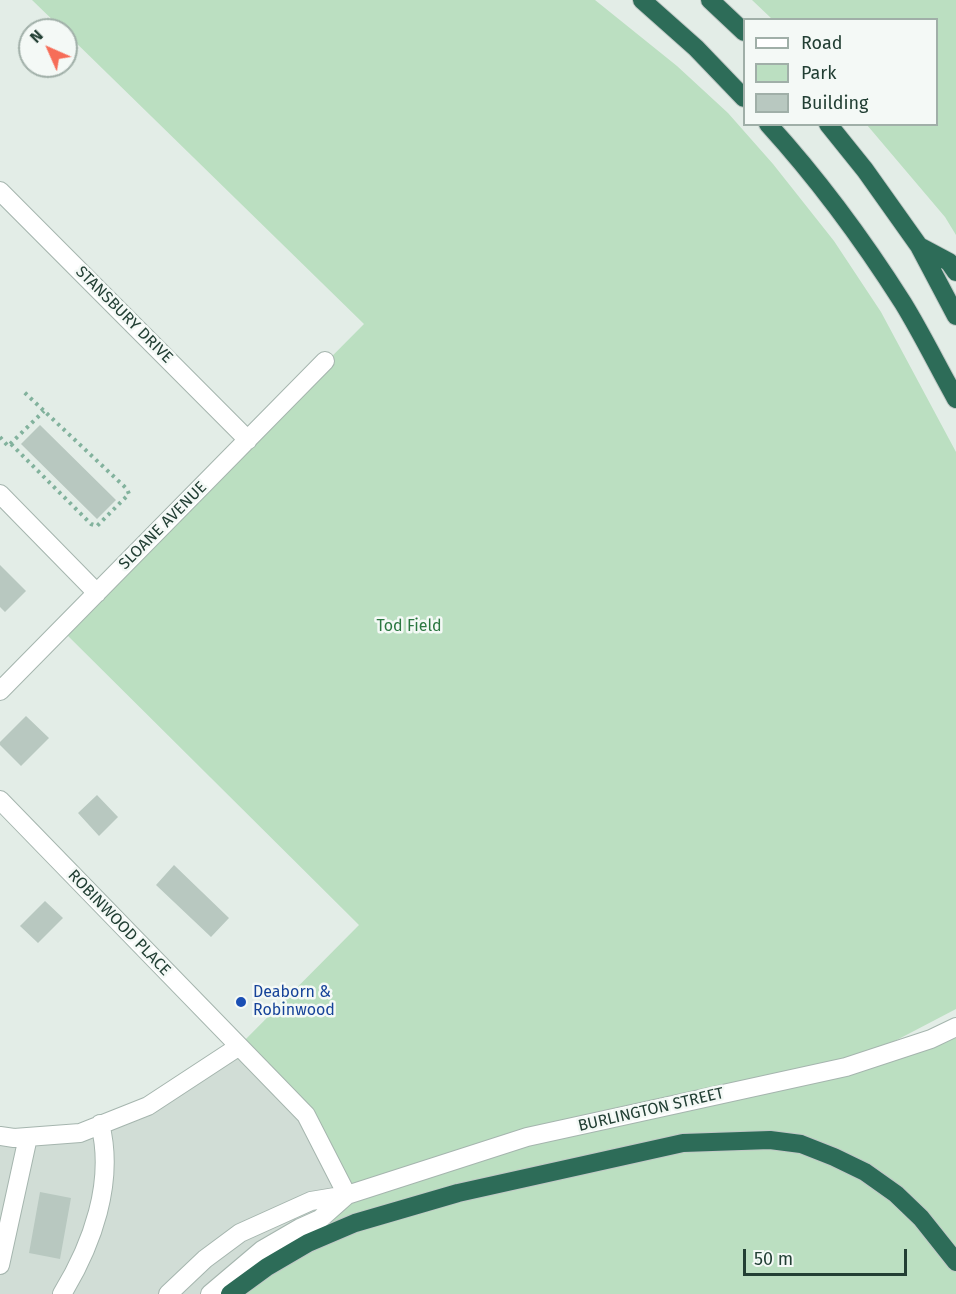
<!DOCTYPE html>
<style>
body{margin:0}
#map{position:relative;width:956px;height:1294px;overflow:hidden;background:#e3ede7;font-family:"Fira Sans",sans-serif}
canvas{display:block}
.legend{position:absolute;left:743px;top:18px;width:195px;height:108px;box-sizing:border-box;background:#f4f9f6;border:2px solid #a0afa8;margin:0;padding:8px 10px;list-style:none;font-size:18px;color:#223f34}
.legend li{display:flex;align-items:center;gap:12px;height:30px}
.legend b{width:30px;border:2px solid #a0afa8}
.north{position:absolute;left:18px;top:18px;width:60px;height:60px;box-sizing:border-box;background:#f4f9f6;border:2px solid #a0afa8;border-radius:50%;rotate:315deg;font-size:16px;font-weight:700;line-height:24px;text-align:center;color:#223f34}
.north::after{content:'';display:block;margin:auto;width:21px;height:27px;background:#f66d58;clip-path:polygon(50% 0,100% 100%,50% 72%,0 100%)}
.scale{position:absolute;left:743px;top:1249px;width:164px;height:27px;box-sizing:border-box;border:3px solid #223f34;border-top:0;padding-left:8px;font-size:18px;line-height:21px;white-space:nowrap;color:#223f34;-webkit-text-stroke:4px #f4f9f6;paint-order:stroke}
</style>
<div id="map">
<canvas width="956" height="1294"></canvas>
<ul class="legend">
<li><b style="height:8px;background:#fff"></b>Road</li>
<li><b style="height:16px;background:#bbdfc1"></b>Park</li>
<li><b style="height:16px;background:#b8c8c0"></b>Building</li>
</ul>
<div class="north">N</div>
<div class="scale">50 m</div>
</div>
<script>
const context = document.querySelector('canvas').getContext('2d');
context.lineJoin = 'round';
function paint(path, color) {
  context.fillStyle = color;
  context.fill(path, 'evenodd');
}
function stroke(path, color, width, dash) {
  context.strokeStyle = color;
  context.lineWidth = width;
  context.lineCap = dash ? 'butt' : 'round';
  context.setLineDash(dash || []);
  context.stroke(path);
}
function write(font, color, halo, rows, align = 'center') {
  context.font = font + ' "Fira Sans",sans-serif';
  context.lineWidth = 5;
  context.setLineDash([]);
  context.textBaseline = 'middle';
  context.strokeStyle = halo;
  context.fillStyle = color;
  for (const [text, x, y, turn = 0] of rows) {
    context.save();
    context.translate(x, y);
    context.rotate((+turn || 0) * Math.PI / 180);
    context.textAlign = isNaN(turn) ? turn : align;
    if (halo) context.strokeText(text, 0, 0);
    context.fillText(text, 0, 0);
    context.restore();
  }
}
const built = new Path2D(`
 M238 1047 306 1115 347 1195 222 1294H0V1136L80 1132 148 1106Z`);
const green = new Path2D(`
 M32 0H595L677 66 728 113 773 164 834 241 881 312 956 452V1009L849 1065 956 1038V1294H210L347 1195 306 1115 238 1047 359 925 61 629 364 324 66 33V30H63Z
 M752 0H956V235L945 217 867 125 936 124V20L772 19Z`);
const building = new Path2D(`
 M40 425 116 500 97 519 21 444Z
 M0 565 26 591 5 612 0 607Z
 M26 716 49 738 21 766 0 745V742Z
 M97 795 118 817 99 836 78 813Z
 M174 865 229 918 211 937 156 885Z
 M45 901 63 918 38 943 20 926Z
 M40 1192 71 1198 60 1259 29 1253Z`);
const path = new Path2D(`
 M0 437 8 446 44 411
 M11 444 91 524 97 526 129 494 127 489 24 392`);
const minor = new Path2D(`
 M0 191 248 440
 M0 494 97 593
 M0 691 325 361
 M0 800 306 1115 347 1195
 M0 1136 14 1138 80 1133 148 1106 238 1047
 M0 1265 28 1137
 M62 1294C92 1245 115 1182 100 1124
 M168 1294 205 1259 240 1233 311 1201 347 1195 527 1137 846 1067 931 1039 956 1027
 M210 1294 262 1250 300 1228 320 1219 347 1195`);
const highway = new Path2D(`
 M642 0 696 48 744 98
 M710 0 744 32
 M768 124C818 179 863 240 903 303 922 334 938 367 956 399
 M828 124 865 170 919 246 956 316
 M919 246 949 262 956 272
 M230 1294 267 1267 308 1243 355 1223 458 1193 683 1143 770 1140 801 1144 834 1157 865 1172 896 1194 921 1218 956 1262`);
const markers = [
 [241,1002,6,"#1a4fb4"]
];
const streetNames = [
 ["STANSBURY DRIVE",124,315,45],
 ["SLOANE AVENUE",163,526,-45],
 ["ROBINWOOD PLACE",119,923,46],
 ["BURLINGTON STREET",651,1110,-13]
];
const parkNames = [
 ["Tod Field",409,627]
];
const transitNames = [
 ["Deaborn &",253,993],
 ["Robinwood",253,1011]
];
paint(built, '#d1ddd6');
paint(green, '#bbdfc1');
paint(building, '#b8c8c0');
stroke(minor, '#a5b5ae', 20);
stroke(highway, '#c1c9c6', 20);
stroke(path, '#82b29d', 4, [3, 4.5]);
stroke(minor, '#fff', 18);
stroke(highway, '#2d6c58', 18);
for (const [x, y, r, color] of markers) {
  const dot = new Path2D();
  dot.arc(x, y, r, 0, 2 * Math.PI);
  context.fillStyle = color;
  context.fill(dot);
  stroke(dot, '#f4f9f6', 2);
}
write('16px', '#223f34', '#f4f9f6', streetNames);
write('16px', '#2b7740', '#f4f9f6', parkNames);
write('16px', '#164399', '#f4f9f6', transitNames, 'left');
</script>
